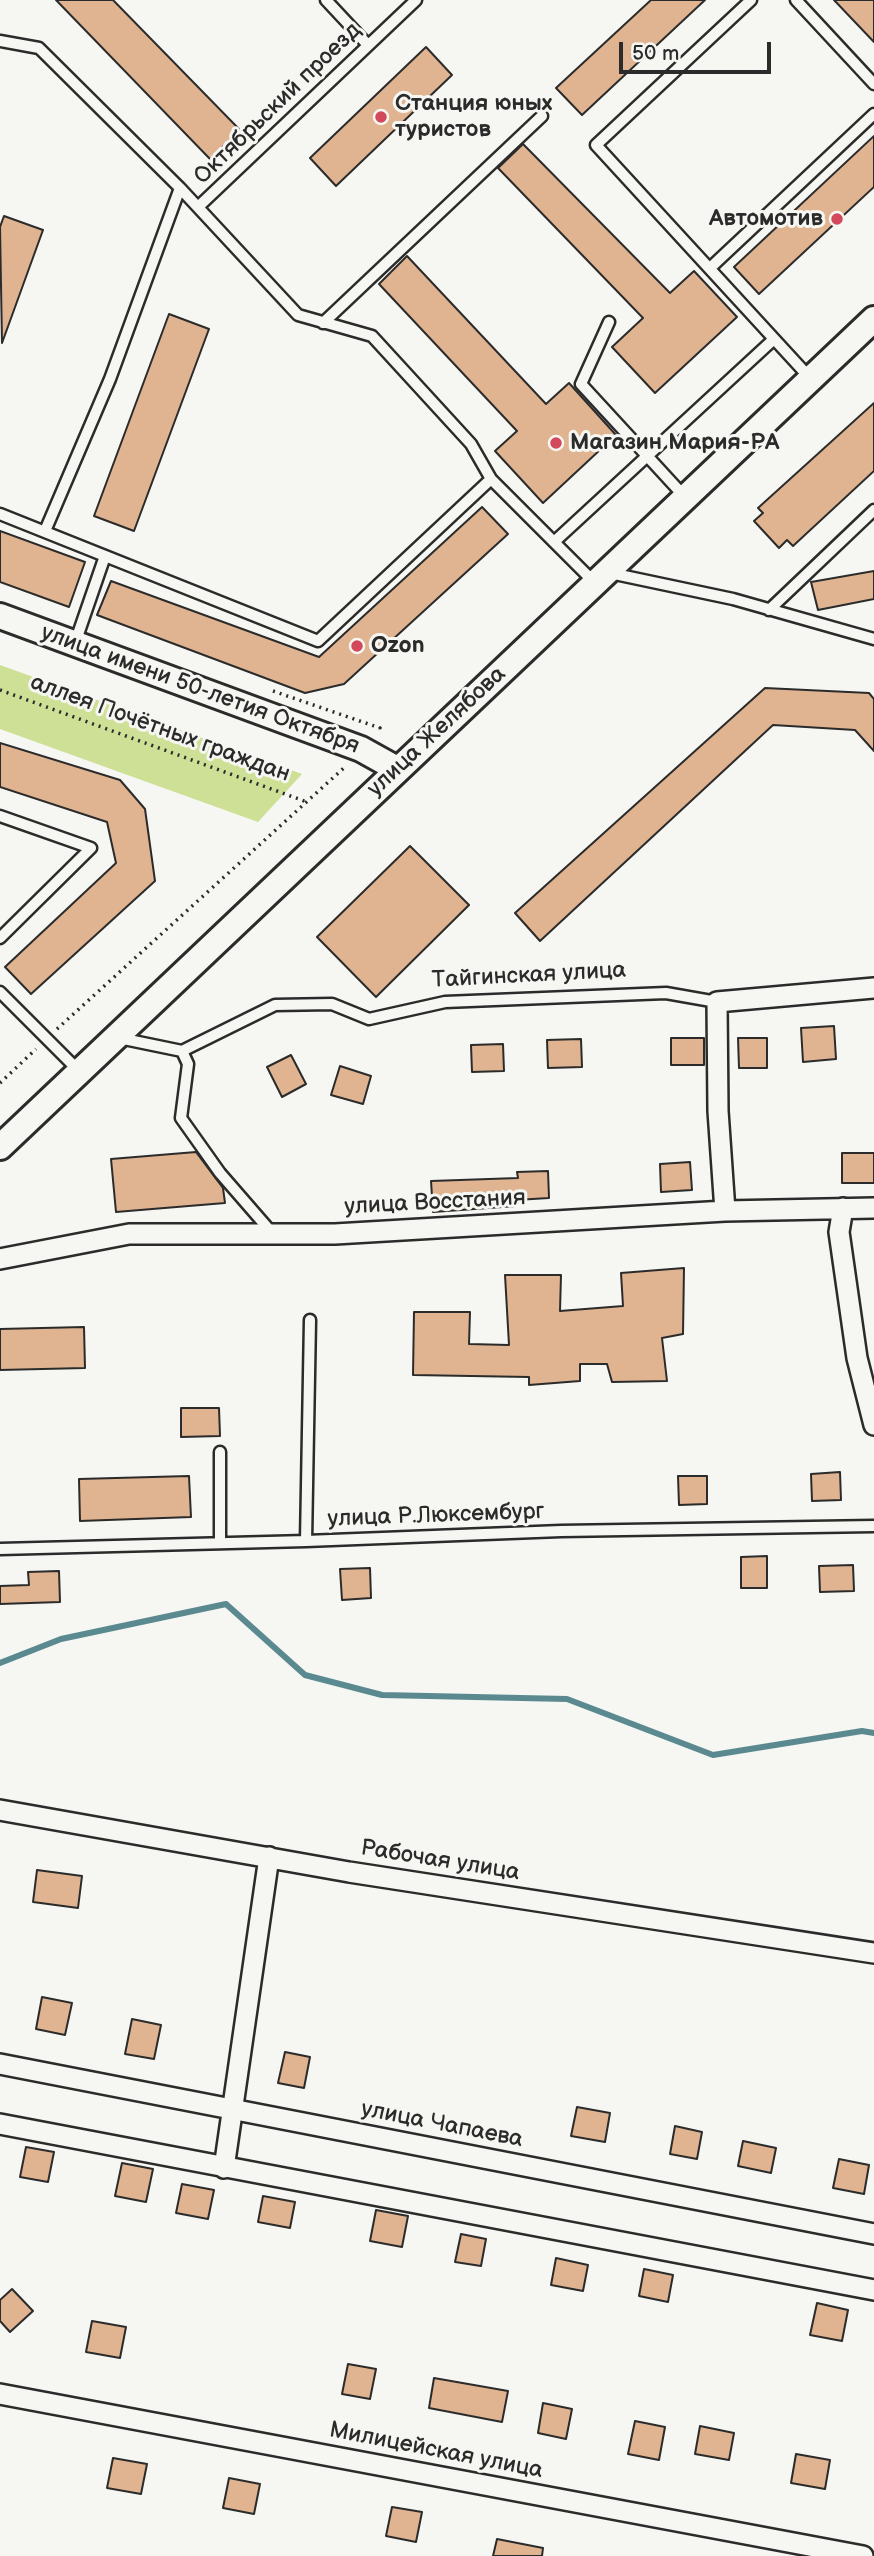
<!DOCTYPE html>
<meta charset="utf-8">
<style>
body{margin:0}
#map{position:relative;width:874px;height:2556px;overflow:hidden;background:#f6f6f2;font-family:"Balsamiq Sans",sans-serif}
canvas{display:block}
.scale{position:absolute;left:619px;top:42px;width:152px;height:32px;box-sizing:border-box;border:4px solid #2b2b2b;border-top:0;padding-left:9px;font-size:21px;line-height:24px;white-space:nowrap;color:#2b2b2b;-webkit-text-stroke:5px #f6f6f2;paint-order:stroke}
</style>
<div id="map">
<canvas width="874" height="2556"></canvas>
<div class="scale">50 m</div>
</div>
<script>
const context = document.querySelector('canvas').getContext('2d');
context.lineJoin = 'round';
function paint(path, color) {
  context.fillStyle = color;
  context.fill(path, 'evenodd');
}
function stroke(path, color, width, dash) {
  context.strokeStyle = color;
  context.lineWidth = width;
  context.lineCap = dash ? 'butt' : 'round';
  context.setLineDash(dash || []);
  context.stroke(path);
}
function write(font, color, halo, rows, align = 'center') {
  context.font = font + ' "Balsamiq Sans",sans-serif';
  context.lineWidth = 6;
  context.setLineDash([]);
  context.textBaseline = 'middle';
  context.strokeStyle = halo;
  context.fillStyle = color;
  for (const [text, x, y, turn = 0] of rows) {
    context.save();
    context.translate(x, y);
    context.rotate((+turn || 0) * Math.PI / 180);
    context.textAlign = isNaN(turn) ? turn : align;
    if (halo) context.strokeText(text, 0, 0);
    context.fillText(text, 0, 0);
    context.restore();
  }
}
const green = new Path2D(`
 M0 665 302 774 258 822 0 729Z`);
const stream = new Path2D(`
 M0 1663 61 1639 226 1604 305 1675 382 1695 567 1699 713 1755 862 1731 874 1733`);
const building = new Path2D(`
 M56 0H113L240 130 210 159Z
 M651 0H705L582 115 556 88Z
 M834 0H874V42Z
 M426 47 452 75 336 186 310 158Z
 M874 136V187L759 294 734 267Z
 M523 144 670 293 694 271 737 317 655 393 612 347 643 318 498 168Z
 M4 216 43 230 2 343 0 227Z
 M407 256 546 404 569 383 616 435 543 503 495 451 517 431 379 284Z
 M169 314 209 329 134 531 94 516Z
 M874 403V471L793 546 787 540 779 548 754 521 763 513 758 508Z
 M482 507 508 534 344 684 305 693 97 615 111 581 319 657Z
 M0 531 85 562 69 607 0 582Z
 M874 571V599L818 610 811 582Z
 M765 688 869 693 874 699V751L855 730 773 725 540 941 515 913Z
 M0 743 120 780 145 809 155 881 31 994 5 967 116 863 107 822 0 787Z
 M410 846 469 905 376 997 317 937Z
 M834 1026 836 1059 803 1062 801 1028Z
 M671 1038H704V1065H671Z
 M738 1038H767V1068H739Z
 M581 1039 582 1067 548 1068 547 1040Z
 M503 1044 504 1071 472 1072 471 1045Z
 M291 1055 306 1084 282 1097 267 1067Z
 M340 1066 371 1076 363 1104 331 1095Z
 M196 1152 223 1188 225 1203 116 1212 111 1159Z
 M842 1153H874V1183H842Z
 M690 1162 692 1190 661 1192 660 1164Z
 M548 1171 549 1198 516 1200V1206L433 1212 431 1181 518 1178 517 1172Z
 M684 1268 683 1334 662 1338 667 1381 612 1382 607 1364H580V1381L529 1385V1377L413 1375 414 1312H470L469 1344 509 1345 505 1275H561L560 1311 623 1306 621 1273Z
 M84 1327 85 1368 0 1370V1329Z
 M181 1408H219L220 1436 181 1437Z
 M840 1472 841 1500 812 1501 811 1474Z
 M189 1476 191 1517 80 1521 79 1479Z
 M678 1476H707V1504L679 1505Z
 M767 1556V1588H741V1557Z
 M853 1565 854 1591 820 1592 819 1566Z
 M370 1568 371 1598 342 1600 340 1569Z
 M59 1571 60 1602 0 1604V1586L29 1585 28 1572Z
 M37 1870 82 1876 78 1908 33 1902Z
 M42 1997 72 2003 65 2035 36 2029Z
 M132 2019 161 2025 154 2059 125 2054Z
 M285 2052 310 2057 304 2088 278 2083Z
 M577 2107 610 2113 605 2142 571 2136Z
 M675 2126 702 2132 697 2159 670 2154Z
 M743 2141 776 2148 771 2173 738 2166Z
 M26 2147 54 2152 48 2182 20 2177Z
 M839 2159 869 2165 864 2194 833 2188Z
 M122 2163 153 2169 146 2202 115 2196Z
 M182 2184 214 2190 208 2219 176 2213Z
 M263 2196 295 2202 290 2228 258 2222Z
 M376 2210 408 2216 402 2247 370 2241Z
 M461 2234 486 2239 481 2266 455 2262Z
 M556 2258 588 2265 583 2291 551 2285Z
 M644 2269 673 2275 668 2302 639 2296Z
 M12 2289 33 2311 10 2332 0 2321V2300Z
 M817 2303 848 2310 842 2341 810 2335Z
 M92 2321 126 2327 120 2358 86 2352Z
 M348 2364 376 2369 370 2399 342 2394Z
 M434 2378 508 2391 502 2422 429 2408Z
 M543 2403 572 2409 566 2439 538 2433Z
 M635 2421 665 2427 659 2460 628 2454Z
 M700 2426 734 2433 729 2460 695 2454Z
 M796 2454 830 2460 825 2489 791 2483Z
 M113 2458 147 2464 141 2494 107 2488Z
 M229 2478 260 2484 254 2514 223 2508Z
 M392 2507 422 2512 416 2542 386 2536Z
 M497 2539 543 2548 542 2556H493Z`);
const path = new Path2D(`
 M0 690 307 802
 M273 691 380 728 377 732
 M57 1029 346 766
 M0 1083 36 1049`);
const service = new Path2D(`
 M326 0 368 45
 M751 0 596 145 810 378
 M796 0 874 84
 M0 41 39 48 180 188 298 315 372 336 471 444 491 479 595 583
 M198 207 416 0
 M710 268 874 114
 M609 322 581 384 684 496
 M323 323 542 116
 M0 514 318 641 491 479
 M45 531 110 379 180 188
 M554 542 774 339
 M610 573 733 599 874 639
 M769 610 874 510
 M75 643 105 556
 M0 816 91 848 0 938
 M0 992 79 1071
 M119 1038 182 1051 275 1005 332 1004 369 1019 445 1002 666 993 717 1002
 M182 1051 188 1064 181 1118 220 1173 273 1234
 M220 1452V1543
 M306 1541 310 1320
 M0 1549 306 1541 561 1531 874 1526`);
const minor = new Path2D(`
 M843 1208 839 1232 857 1358 874 1425
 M725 1211 718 1111 717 1002 874 988
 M0 1259 129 1234H335L725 1211 874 1208
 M0 1810 349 1872 874 1953
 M0 2064 874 2234
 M0 2124 874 2290
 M224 2168 269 1857
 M0 2394 863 2556`);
const tertiary = new Path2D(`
 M0 616 361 749 397 769
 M0 1147 874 319`);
const markers = [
 [381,117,7,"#d1495b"],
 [837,219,7,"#d1495b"],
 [556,443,7,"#d1495b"],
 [357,646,7,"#d1495b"]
];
const streetNames = [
 ["Октябрьский проезд",278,104,-44],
 ["улица имени 50-летия Октября",200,690,20],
 ["аллея Почётных граждан",160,729,20],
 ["улица Желябова",437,732,-43],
 ["Тайгинская улица",529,976,-3],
 ["улица Восстания",435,1203,-3],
 ["улица Р.Люксембург",436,1516,-2],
 ["Рабочая улица",440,1861,9],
 ["улица Чапаева",442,2125,11],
 ["Милицейская улица",436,2451,11]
];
const poiNames = [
 ["Станция юных",395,104],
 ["туристов",395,130],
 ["Автомотив",823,219,"right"],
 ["Магазин Мария-РА",570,443],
 ["Ozon",371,646]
];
paint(green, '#cde095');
stroke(stream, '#5a8a90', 6);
paint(building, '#e0b491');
stroke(building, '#2b2b2b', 2);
stroke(service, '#2b2b2b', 15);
stroke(minor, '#2b2b2b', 24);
stroke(tertiary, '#2b2b2b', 30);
stroke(path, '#2b2b2b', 3.5, [2, 5]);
stroke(service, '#f6f6f2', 10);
stroke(minor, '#f6f6f2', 19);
stroke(tertiary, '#f6f6f2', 24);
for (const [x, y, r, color] of markers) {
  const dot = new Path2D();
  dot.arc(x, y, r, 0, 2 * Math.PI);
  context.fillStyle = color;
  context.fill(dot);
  stroke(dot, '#f6f6f2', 2.5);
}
write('23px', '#2b2b2b', '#f6f6f2', streetNames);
write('bold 23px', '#2b2b2b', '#f6f6f2', poiNames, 'left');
</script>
